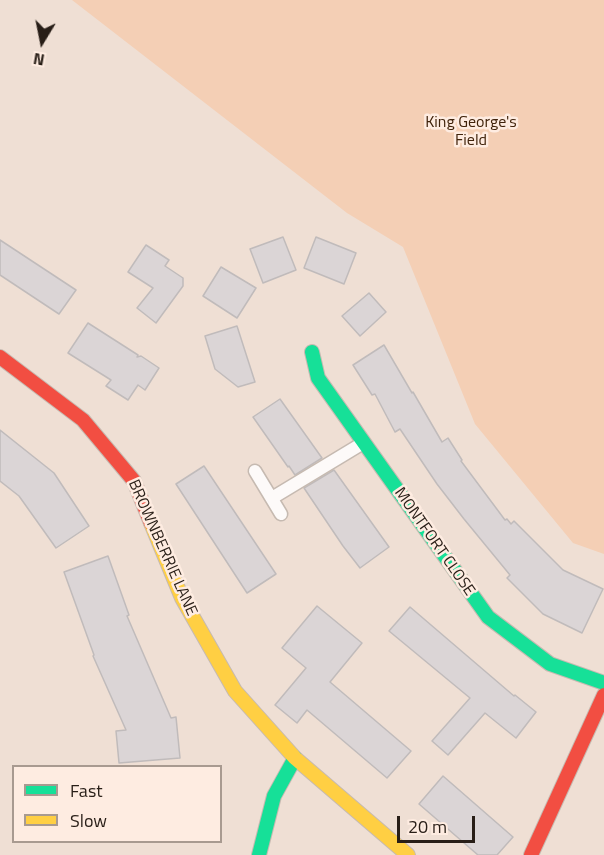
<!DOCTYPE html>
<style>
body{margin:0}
#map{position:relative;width:604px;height:855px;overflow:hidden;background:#efdfd4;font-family:"Titillium Web",sans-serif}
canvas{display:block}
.legend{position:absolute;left:12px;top:765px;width:210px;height:78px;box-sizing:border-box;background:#feece1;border:2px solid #a89a90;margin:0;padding:8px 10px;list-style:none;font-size:18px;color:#281e17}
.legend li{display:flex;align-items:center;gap:12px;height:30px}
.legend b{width:30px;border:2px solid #a89a90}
.north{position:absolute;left:12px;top:12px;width:60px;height:60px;-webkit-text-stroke:4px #feece1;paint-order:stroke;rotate:190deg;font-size:16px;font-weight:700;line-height:24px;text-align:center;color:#281e17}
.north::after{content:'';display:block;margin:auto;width:21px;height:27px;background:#281e17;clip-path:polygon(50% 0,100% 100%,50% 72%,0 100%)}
.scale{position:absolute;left:397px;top:816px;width:78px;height:27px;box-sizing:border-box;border:3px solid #281e17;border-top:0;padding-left:8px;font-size:18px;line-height:21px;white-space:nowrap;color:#281e17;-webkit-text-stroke:4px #feece1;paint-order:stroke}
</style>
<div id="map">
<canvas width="604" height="855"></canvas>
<ul class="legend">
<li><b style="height:8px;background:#16e098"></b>Fast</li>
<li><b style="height:8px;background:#ffcf43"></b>Slow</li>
</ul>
<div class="north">N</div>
<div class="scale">20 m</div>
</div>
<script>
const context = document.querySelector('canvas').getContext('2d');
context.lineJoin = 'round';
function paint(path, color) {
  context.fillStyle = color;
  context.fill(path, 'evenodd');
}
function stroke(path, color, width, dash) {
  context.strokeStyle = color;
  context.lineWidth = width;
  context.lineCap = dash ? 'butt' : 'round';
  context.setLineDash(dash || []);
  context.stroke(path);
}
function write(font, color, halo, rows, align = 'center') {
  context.font = font + ' "Titillium Web",sans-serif';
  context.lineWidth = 5;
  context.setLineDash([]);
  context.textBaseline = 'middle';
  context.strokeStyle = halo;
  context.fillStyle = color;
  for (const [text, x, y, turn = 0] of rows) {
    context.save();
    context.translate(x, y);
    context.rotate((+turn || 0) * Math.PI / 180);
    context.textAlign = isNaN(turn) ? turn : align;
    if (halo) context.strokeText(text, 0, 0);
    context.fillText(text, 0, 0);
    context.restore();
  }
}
const green = new Path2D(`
 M72 0H604V554L573 543 475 424 403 247 347 213Z`);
const building = new Path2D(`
 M283 237 296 270 263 283 250 249Z
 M316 237 356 253 344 284 304 268Z
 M0 240 76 290 59 314 0 275Z
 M146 245 169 260 165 266 183 278V286L156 323 137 308 153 288 128 272Z
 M221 267 256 288 237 318 203 296Z
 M369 293 386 312 360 336 342 316Z
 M88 323 138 355 137 357 141 356 159 368 145 390 138 385 128 400 106 386 111 380 68 353Z
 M237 326 255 382 238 387 215 369 205 336Z
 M384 345 412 393 413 392 442 442 448 438 462 460 461 461 505 520 507 519 511 524 514 521 563 570 603 589 582 633 543 614 507 578 510 575 464 519 437 484 400 429 395 432 375 394 372 395 353 365Z
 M280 399 322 458 295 475 289 466 288 467 253 417Z
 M0 430 54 473 89 526 56 548 19 496 0 481Z
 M204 466 276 574 247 593 176 484Z
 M334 470 389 547 360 568 343 546 304 488Z
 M108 556 129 615 127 616 171 718 176 717 180 758 119 763 116 731 126 730 93 656 94 655 64 572Z
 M317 606 362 643 330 682 411 751 387 778 307 710 297 723 275 705 306 668 282 648Z
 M410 607 514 696 515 695 536 712 516 738 485 713 448 755 432 741 470 698 389 631Z
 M443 776 513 837 497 855H478L419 804Z`);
const lane = new Path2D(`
 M255 471 281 514
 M272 498 363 443`);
const fast = new Path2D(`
 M312 352 318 378 488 617 550 664 604 683
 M259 855 274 796 295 758`);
const slow = new Path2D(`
 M151 523 182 598 235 691 295 758 408 855`);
const jam = new Path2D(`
 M0 357 83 420 134 481 151 523
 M531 855 604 695`);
const parkNames = [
 ["King George's",471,123],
 ["Field",471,141]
];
const streetNames = [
 ["MONTFORT CLOSE",434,542,55],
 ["BROWNBERRIE LANE",162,548,66]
];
paint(green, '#f4cfb5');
paint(building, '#dbd5d6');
stroke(building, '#c0bbbb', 1.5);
stroke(lane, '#c6bab1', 15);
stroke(fast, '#c6bab1', 16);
stroke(slow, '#c6bab1', 16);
stroke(jam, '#c6bab1', 16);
stroke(lane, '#fdfaf9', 12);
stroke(fast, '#16e098', 14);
stroke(slow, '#ffcf43', 14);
stroke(jam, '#f24e42', 14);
write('16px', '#40230b', '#feece1', parkNames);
write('16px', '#281e17', '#feece1', streetNames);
</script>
